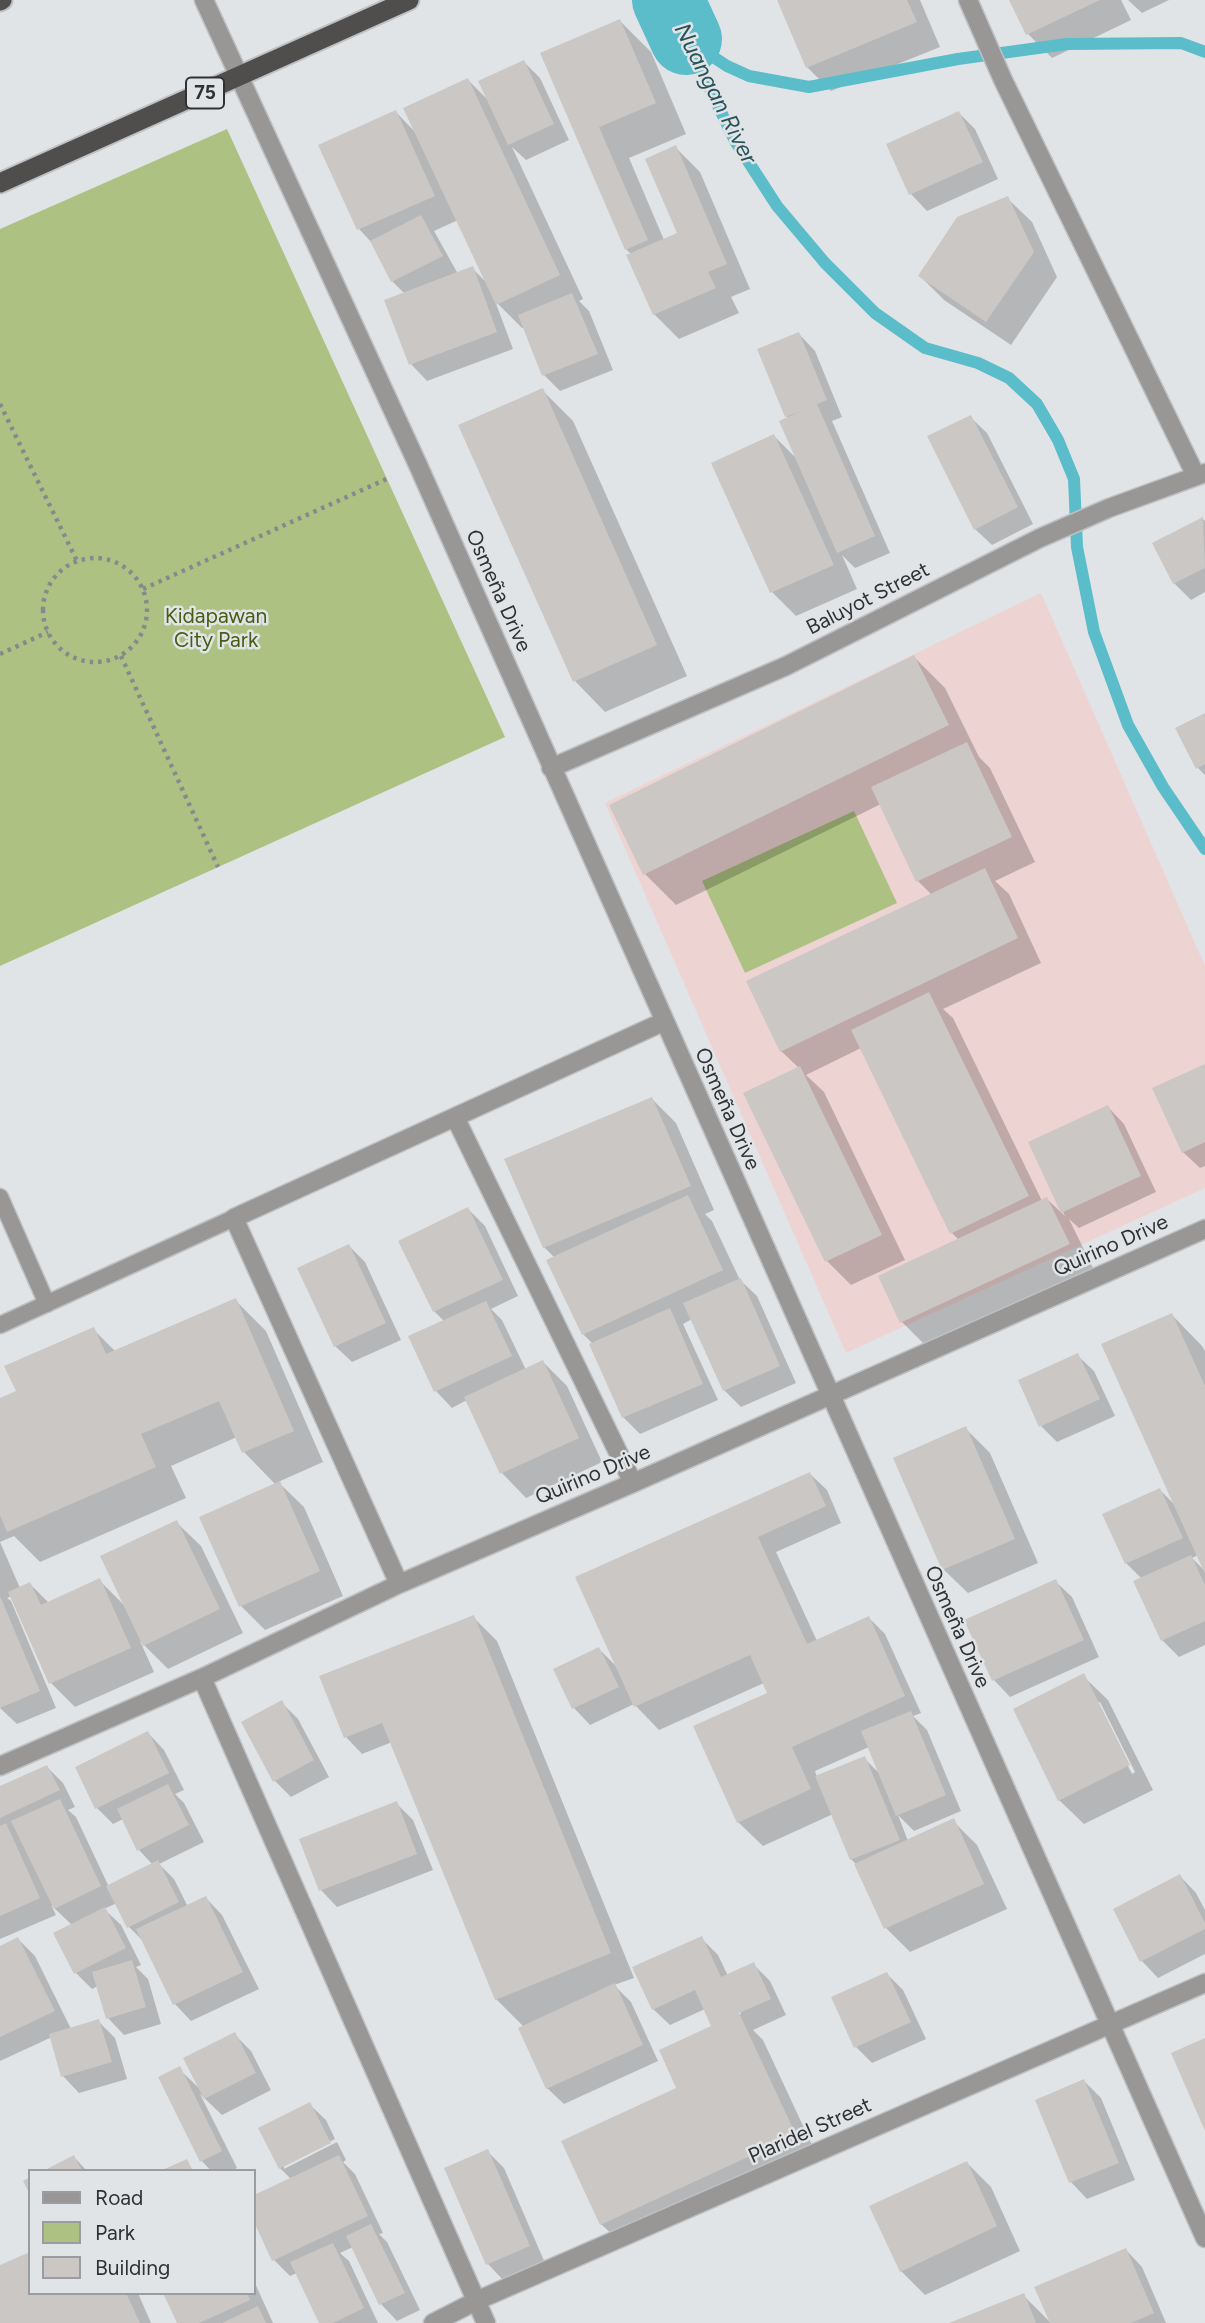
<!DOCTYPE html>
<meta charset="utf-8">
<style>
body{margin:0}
#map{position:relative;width:1205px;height:2323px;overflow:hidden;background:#e1e4e7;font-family:Figtree,sans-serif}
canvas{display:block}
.legend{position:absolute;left:28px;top:2169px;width:228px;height:126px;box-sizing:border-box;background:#e1e4e7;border:2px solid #9a9c9f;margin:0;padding:9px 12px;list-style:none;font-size:21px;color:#303133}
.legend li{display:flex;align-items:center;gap:14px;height:35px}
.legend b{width:35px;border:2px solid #9a9c9f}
</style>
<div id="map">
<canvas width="1205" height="2323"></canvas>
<ul class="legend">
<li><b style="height:9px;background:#999796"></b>Road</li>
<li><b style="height:19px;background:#adc282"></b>Park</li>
<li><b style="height:19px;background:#cbc7c5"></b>Building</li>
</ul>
</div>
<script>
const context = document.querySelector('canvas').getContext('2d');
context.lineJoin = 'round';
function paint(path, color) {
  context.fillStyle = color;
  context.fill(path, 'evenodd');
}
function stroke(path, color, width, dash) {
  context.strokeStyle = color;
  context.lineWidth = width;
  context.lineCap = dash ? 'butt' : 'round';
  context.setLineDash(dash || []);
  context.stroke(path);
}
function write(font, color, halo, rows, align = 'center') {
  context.font = font + ' Figtree,sans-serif';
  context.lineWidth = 5;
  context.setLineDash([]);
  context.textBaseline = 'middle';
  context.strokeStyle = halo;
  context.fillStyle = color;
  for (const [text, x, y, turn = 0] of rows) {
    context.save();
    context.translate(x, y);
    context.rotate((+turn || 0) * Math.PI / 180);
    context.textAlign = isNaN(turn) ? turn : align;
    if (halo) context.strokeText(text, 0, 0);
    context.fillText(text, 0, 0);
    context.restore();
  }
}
const education = new Path2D(`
 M1041 593 1205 966V1188L846 1353 605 803Z`);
const green = new Path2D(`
 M227 129 505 737 0 966V229Z
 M854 811 897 903 745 973 702 881Z`);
const shadow = new Path2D(`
 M779 0H920L940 47 831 91 807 67Z
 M1011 0H1121L1131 20 1052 58 1028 34Z
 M1128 0H1169L1142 13Z
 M620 21 651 52 686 134 629 158 664 240 679 234 675 147 700 172 750 289 731 297 739 313 679 339 654 314 628 256 631 254 626 249 542 54Z
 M524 62 540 78 569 140 526 160 512 147 583 299 579 301 589 311 613 370 560 391 544 375 524 327 522 328 495 301 513 349 427 381 411 364 405 294 392 281 373 244 359 229 396 112 416 133 468 80 489 101ZM458 220 487 283 472 268 458 274 434 231Z
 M959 113 975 129 998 179 927 211 911 194 889 144Z
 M1007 198 1032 222 1057 277 1011 345 944 300 920 276Z
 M799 334 815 351 842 417 832 421 890 553 855 568 842 555 857 589 796 616 772 592 774 436 798 460 789 418 786 416Z
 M542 390 573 421 687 676 605 712 575 681Z
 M970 417 987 433 1033 524 992 545 975 529Z
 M1203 519 1205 521V592L1191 600 1174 583Z
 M914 657 945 688 979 757 990 768 1035 862 995 881 1009 894 1041 963 943 1009 953 1018 1042 1201 1047 1199 1065 1216 1030 1142 1108 1107 1124 1124 1156 1192 1079 1228 1069 1219 1093 1268 926 1346 902 1322 959 1240 952 1233 861 1048 806 1075 824 1092 905 1260 851 1285 827 1261 799 1068 781 1051 932 895 918 881 881 804 676 905 645 874Z
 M1205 715V775L1198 768Z
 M1205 1066V1166L1200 1168 1183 1152Z
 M652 1099 676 1123 714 1210 705 1214 712 1221 740 1280 757 1296 796 1383 741 1407 724 1390 692 1319 683 1324 718 1400 640 1434 623 1417 593 1344 583 1334 555 1258 544 1247Z
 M468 1209 485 1226 518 1296 491 1309 502 1320 526 1370 543 1362 567 1386 602 1462 526 1498 502 1473 467 1400 452 1408 436 1391 445 1322 434 1311Z
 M349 1246 365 1262 401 1340 352 1362 335 1346Z
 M235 1300 266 1331 323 1462 278 1482 304 1507 343 1596 265 1630 241 1606 276 1485 244 1452 237 1437 171 1466 186 1498 40 1562 14 1536 0 1542 20 1588 30 1584 49 1603 99 1580 125 1606 176 1522 201 1546 243 1633 168 1669 140 1641 154 1672 75 1707 51 1683 12 1596 7 1598 11 1601 56 1708 17 1724 0 1708V1400L18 1392 93 1329 116 1352Z
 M1172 1315 1202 1346 1205 1351V1570L1198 1555 1192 1558 1205 1571V1645L1179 1657 1162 1640 1142 1579 1126 1563 1160 1490 1176 1506Z
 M1077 1355 1094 1371 1115 1416 1057 1442 1041 1426Z
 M966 1429 990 1453 1038 1563 968 1593 943 1569Z
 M810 1474 827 1490 841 1523 776 1552 817 1641 869 1618 885 1634 921 1713 913 1716 927 1730 961 1811 914 1831 898 1815 908 1841 953 1821 977 1845 1007 1909 910 1952 886 1928 856 1864 851 1859 833 1814 763 1846 738 1822 769 1694 764 1683 659 1730 634 1704 590 1725 574 1708 555 1669 599 1649 617 1667ZM869 1747 880 1774 864 1758 817 1777 815 1771Z
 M1055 1581 1072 1597 1099 1657 1010 1697 994 1680 966 1621Z
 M473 1617 497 1641 634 1978 614 1985 631 2002 658 2061 564 2104 547 2088 524 2027 496 1999 392 1742 362 1754 346 1737Z
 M1083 1676 1108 1700 1153 1790 1084 1824 1059 1800ZM1096 1702H1100L1135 1772 1132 1774Z
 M282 1703 298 1719 329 1777 291 1797 274 1780Z
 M148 1733 164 1750 184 1790 175 1794 184 1803 204 1842 159 1864 174 1879 188 1907 206 1898 222 1915 259 1989 191 2021 175 2004 145 1943 129 1927 117 1903 104 1909 121 1925 141 1965 136 1967 148 1979 161 2024 124 2035 108 2018 98 1986 92 1989 76 1973 72 1925 51 1905 56 1915 0 1939V1788L47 1767 63 1783 75 1807 68 1810 76 1817 109 1887 153 1865 139 1850 123 1819 113 1824 97 1808Z
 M396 1803 413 1820 433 1870 337 1907 321 1890 301 1840Z
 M1180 1876 1196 1893 1205 1910V1954L1158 1978 1142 1961 1115 1909Z
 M701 1938 718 1955 728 1976 754 1965 770 1981 786 2015 753 2030 763 2040 819 2160 741 2195 729 2182 618 2240 601 2224 676 2090 715 2026 705 2009 670 2025 653 2009ZM740 2011 741 2014 717 2025Z
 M18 1939 35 1956 71 2029 98 2021 115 2038 127 2079 79 2093 63 2076 52 2037 0 2061V1948Z
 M887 1974 903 1990 926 2039 872 2063 856 2047Z
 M234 2034 251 2051 271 2090 222 2115 200 2094 237 2168 231 2171H211L202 2161 179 2069 200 2089Z
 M1084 2081 1101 2098 1135 2180 1087 2199 1071 2182Z
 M309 2104 326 2120 335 2139 284 2165V2169L337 2142 346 2160 343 2162 355 2174 383 2233 379 2234 387 2242 420 2310 397 2321 381 2304 353 2247 340 2253 349 2261 378 2323H321L297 2273 290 2276 274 2260 254 2218V2197L291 2179 280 2168Z
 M487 2151 504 2168 545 2263 504 2281 488 2264Z
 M74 2157 87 2171H47Z
 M967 2163 991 2187 1020 2251 925 2295 901 2271Z
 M1126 2250 1142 2267 1166 2323H953L1023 2295 1051 2323Z
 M0 2267 30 2293H138L151 2323H0Z
 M254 2281 273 2323H179L165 2293H254Z`);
const stream = new Path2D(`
 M686 39 735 141 777 206 825 263 875 313 925 348 978 363 1009 378 1037 404 1058 440 1074 479 1077 547 1094 632 1128 725 1163 787 1205 849
 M686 39 727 66 749 76 809 87 958 59 1067 44 1181 43 1205 52`);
const river = new Path2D(`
 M668 0 686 39`);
const building = new Path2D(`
 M777 0H907L917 22 806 68Z
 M1009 0H1100L1026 35Z
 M620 19 656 103 599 127 648 240 625 250 540 53Z
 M524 60 554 124 508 145 478 81Z
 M468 78 560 275 496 305 403 108Z
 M396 110 435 196 357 230 318 145Z
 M959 111 983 162 909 195 886 144Z
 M676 145 727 264 708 272 716 288 653 315 626 255 677 233 645 159Z
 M1008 196 1034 252 986 322 918 276 957 217Z
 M421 215 443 256 391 282 370 241Z
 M473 266 497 332 409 365 384 300Z
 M572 293 598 354 542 376 518 315Z
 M799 332 827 400 817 404 875 536 837 553 779 421 801 411 785 417 757 349Z
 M543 388 657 645 573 682 458 425Z
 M971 415 1018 507 974 530 927 436Z
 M774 434 834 565 770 593 711 463Z
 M1203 517 1205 568 1173 584 1152 543Z
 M914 655 949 725 643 875 609 805Z
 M1205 713V764L1196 769 1175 728Z
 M967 742 1012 837 916 882 871 787Z
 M985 868 1018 938 780 1052 746 981Z
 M929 992 1029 1196 950 1234 851 1030Z
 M1205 1064V1142L1182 1153 1152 1088Z
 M800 1066 882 1235 825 1262 743 1093Z
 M652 1097 691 1186 543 1248 504 1159Z
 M1108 1105 1141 1176 1061 1213 1028 1142Z
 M688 1195 723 1270 582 1335 546 1260Z
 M1047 1197 1070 1244 900 1323 878 1276Z
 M468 1207 503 1280 433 1312 398 1241Z
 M349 1244 386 1323 334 1347 297 1268Z
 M741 1278 780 1366 723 1391 683 1303Z
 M236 1298 294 1431 242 1453 219 1401 141 1434 156 1467 7 1532 0 1515V1398L16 1391 4 1366 94 1327 106 1354Z
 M486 1301 512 1356 434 1392 408 1336Z
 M670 1308 703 1384 622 1418 589 1344Z
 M1172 1313 1205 1386V1574L1101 1344Z
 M1078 1353 1100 1399 1039 1427 1018 1380Z
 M543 1360 579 1438 500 1474 464 1397Z
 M966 1426 1015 1539 942 1570 893 1458Z
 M810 1472 826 1506 758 1537 807 1644 869 1616 905 1696 792 1747 811 1789 737 1823 693 1726 767 1693 750 1655 634 1707 575 1577Z
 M280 1481 320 1571 239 1607 199 1517Z
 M1160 1488 1183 1538 1125 1564 1102 1514Z
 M177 1520 220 1609 143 1646 100 1556Z
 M1191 1555 1205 1585V1621L1161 1641 1133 1581Z
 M100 1578 131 1648 49 1684 8 1592 30 1582 41 1605Z
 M1056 1579 1084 1640 992 1681 964 1620Z
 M0 1596 40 1691 0 1708Z
 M474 1615 611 1953 495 2000 382 1723 344 1738 319 1676Z
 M599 1647 619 1687 572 1709 553 1669Z
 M1084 1673 1130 1765 1058 1801 1013 1709Z
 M282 1700 314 1760 273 1782 241 1722Z
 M911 1711 946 1795 896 1816 861 1731Z
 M148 1731 169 1773 95 1809 75 1767Z
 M865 1756 900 1840 850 1860 815 1776Z
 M47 1765 60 1790 0 1818V1786Z
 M168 1784 189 1825 137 1851 117 1809Z
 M60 1799 101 1886 54 1909 11 1821Z
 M397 1801 417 1854 319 1891 299 1839Z
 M954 1818 984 1884 884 1929 854 1864Z
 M6 1823 40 1898 0 1916V1826Z
 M158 1860 179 1902 127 1928 106 1886Z
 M1180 1874 1205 1923V1929L1140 1962 1113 1909Z
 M206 1896 243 1972 173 2005 136 1929Z
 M105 1907 126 1948 74 1974 53 1933Z
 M702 1936 721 1977 754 1962 771 1999 739 2013 796 2135 600 2225 561 2141 676 2088 659 2050 711 2026 695 1990 652 2010 632 1967Z
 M18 1937 55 2011 0 2037V1946Z
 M132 1960 146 2007 106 2019 92 1972Z
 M887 1972 911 2022 854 2048 831 1997Z
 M615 1983 643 2045 546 2089 518 2028Z
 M99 2019 112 2062 61 2077 49 2034Z
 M235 2032 256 2073 204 2099 183 2058Z
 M1205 2038V2131L1171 2053Z
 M180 2066 222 2151 200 2162 158 2077Z
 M1084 2079 1119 2163 1069 2183 1035 2100Z
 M310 2102 331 2143 279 2169 258 2128Z
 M488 2149 530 2246 486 2265 444 2168Z
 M74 2155 82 2171H43Z
 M339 2155 368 2216 272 2261 254 2222V2195Z
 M187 2159 193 2171H160Z
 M967 2161 997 2226 900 2272 869 2206Z
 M30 2177V2195L23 2181Z
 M371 2224 405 2293 379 2305 346 2236Z
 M333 2243 364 2308 333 2323H319L290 2262Z
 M1126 2248 1154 2313 1131 2323H1050L1034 2287Z
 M30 2252V2293H126L140 2323H0V2265Z
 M163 2293H247L250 2300 199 2323H177Z
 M1024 2293 1036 2323H949Z
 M258 2306 266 2323H222Z`);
const path = new Path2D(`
 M0 404 77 561
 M43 610a52 52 0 1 1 104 0a52 52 0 1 1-104 0Z
 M143 589 391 477
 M0 654 48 632
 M121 656 218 867`);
const service = new Path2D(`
 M0 1197 47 1304
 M0 1325 234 1218`);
const minor = new Path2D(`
 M204 0 418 465 1205 2238
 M968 0 1003 80 1196 476
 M551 768 786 666 1040 538 1109 508 1205 473
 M455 1117 633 1483
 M399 1584 234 1218 663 1022
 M202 1678 486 2323
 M0 1766 202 1678 399 1584 633 1483 1205 1229
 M433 2323 476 2301 1205 1983`);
const trunk = new Path2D(`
 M0 1 2 0
 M0 183 409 0`);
const shields = [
 [205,93,38]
];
const shieldNames = [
 ["75",205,93]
];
const streetNames = [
 ["Osmeña Drive",498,591,66],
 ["Baluyot Street",868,599,-27],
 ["Osmeña Drive",727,1109,66],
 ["Quirino Drive",1111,1246,-24],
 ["Quirino Drive",593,1475,-23],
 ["Osmeña Drive",957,1627,66],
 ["Plaridel Street",810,2131,-24]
];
const parkNames = [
 ["Kidapawan",216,617],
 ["City Park",216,641]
];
const waterNames = [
 ["Nuangan River",715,94,63]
];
paint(education, '#eed3d3');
paint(green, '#adc282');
paint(shadow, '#0003');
stroke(stream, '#5bbcca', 12);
stroke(river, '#5bbcca', 72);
paint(building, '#cbc7c5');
stroke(service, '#bec0c3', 19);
stroke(minor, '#bec0c3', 21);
stroke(trunk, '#bec0c3', 23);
stroke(path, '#87898c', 4.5, [3.5, 5]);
stroke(service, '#999796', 16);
stroke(minor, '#999796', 18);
stroke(trunk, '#504e4c', 19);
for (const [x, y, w] of shields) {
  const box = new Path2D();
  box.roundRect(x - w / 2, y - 15.5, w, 31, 5);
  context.fillStyle = '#e1e4e7';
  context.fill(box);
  stroke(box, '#303133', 2);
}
write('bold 19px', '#303133', null, shieldNames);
write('21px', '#303133', '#e1e4e7', streetNames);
write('21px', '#495c13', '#e1e4e7', parkNames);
write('italic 23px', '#285359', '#e1e4e7', waterNames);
</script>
